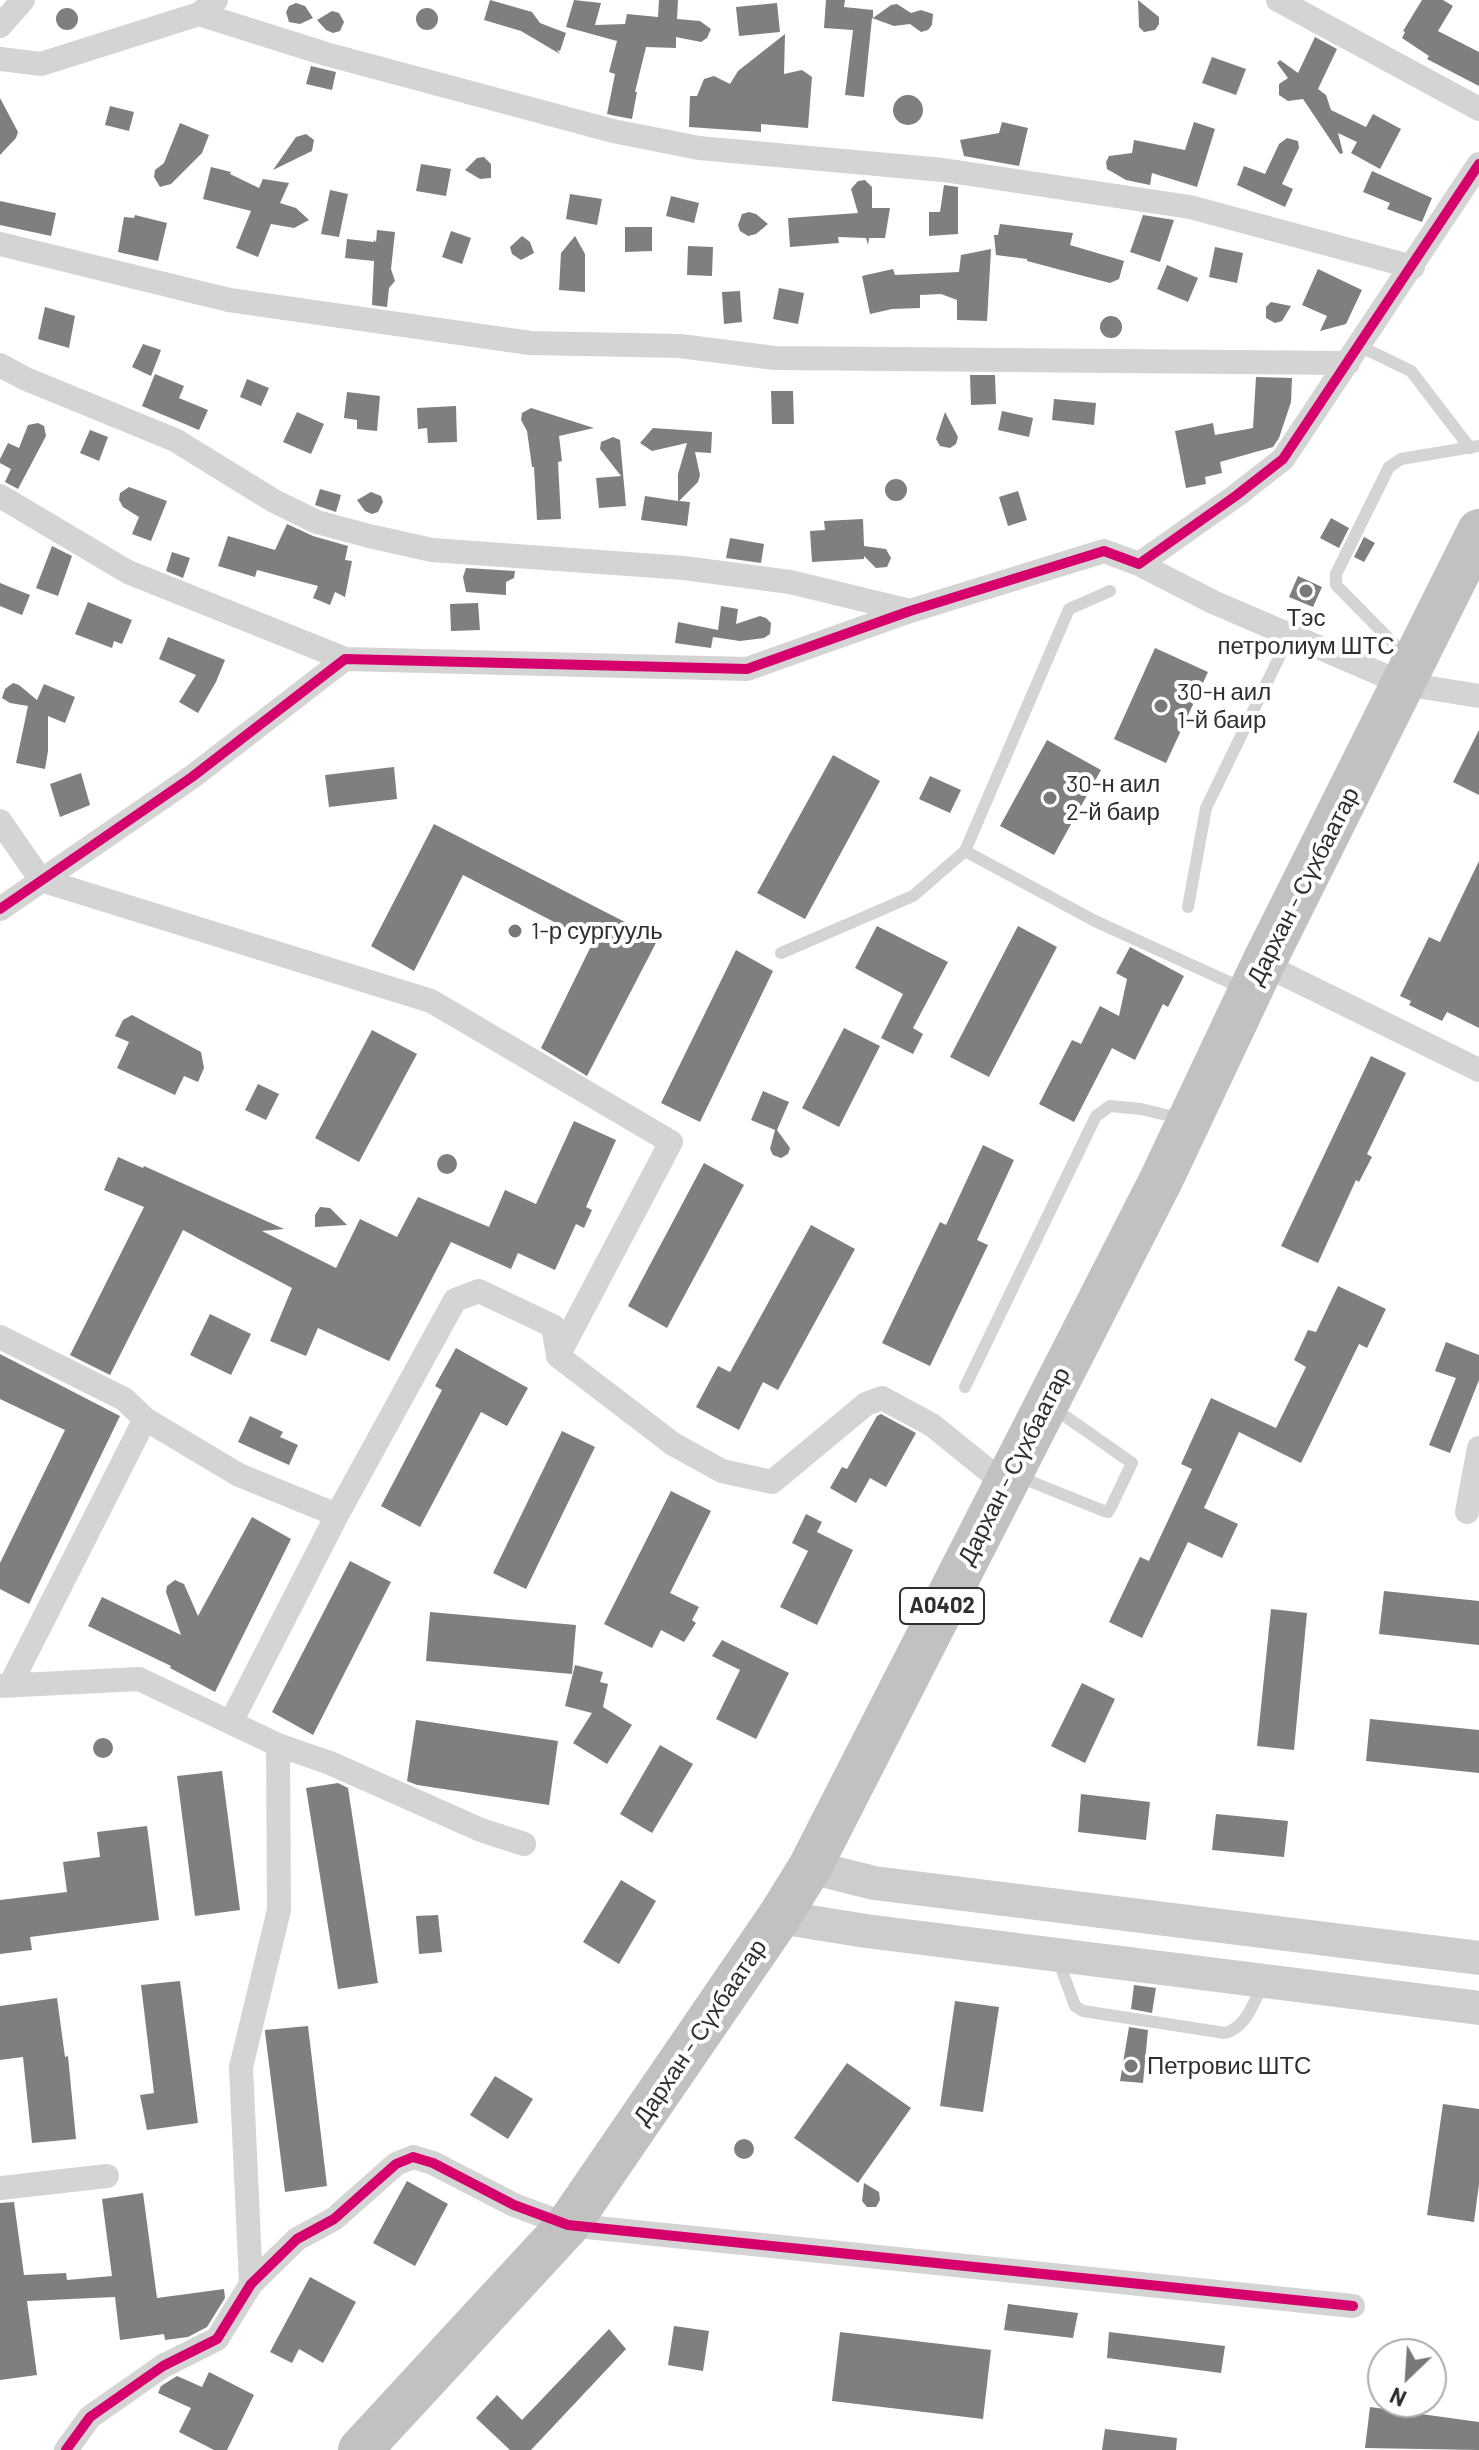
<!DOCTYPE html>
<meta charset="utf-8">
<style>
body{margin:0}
#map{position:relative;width:1479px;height:2450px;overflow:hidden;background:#fff;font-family:Barlow,sans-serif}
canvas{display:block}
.north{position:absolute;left:1367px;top:2338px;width:80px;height:80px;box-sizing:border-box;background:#fff;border:2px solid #acacac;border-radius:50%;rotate:205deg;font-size:22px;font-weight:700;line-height:32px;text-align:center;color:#2f2f2f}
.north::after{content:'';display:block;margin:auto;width:28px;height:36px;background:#787878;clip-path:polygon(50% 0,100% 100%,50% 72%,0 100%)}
</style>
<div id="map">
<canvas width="1479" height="2450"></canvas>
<div class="north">N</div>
</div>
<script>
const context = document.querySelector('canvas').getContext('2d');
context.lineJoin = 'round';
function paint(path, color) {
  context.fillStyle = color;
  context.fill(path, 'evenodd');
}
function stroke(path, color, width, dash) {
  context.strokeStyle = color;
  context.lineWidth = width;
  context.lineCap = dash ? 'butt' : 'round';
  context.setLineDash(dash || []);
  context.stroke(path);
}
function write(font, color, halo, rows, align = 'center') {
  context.font = font + ' Barlow,sans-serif';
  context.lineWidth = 8;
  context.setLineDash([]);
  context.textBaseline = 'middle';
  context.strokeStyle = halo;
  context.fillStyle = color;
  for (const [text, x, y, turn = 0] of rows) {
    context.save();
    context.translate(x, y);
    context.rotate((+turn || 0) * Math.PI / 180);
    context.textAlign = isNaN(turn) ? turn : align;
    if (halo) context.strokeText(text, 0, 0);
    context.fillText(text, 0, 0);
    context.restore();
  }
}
const building = new Path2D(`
 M490 0 532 12 540 23 566 33 560 51 557 50 560 54 521 31 484 20Z
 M574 0 601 3 595 25 625 24 627 14 658 17 659 0H678L677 19 700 21 711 29 707 38 701 42 676 37V48L646 47 635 92H637L632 119 616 116 607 114 615 74 609 72 617 41 566 27Z
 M826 0H845L844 7 873 10V18L891 5 897 4 911 13 921 10 933 14 932 25 928 30 921 32 910 24 894 26 872 18 864 97 845 95 853 30 824 28Z
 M1138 0 1159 17V24L1155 30 1144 32 1139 27Z
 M1422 0H1443L1453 6 1438 31 1479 52V86L1427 59 1429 56 1402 38 1405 32 1403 31Z
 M296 3 305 6 313 18 300 24 289 22 286 12 289 6Z
 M777 3 780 32 739 36 736 7Z
 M56 19a11 11 0 1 1 22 0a11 11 0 1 1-22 0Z
 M416 19a11 11 0 1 1 22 0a11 11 0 1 1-22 0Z
 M332 11 339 13 344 22 340 31 333 33 326 30 317 20Z
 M785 34 784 74 802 70 812 77 808 128 761 124V132L689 127 690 96H697L704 79 714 76 730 84 738 71Z
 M1315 37 1337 49 1318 89 1326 95 1331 110 1366 127 1373 114 1401 129 1380 169 1351 153 1357 142 1338 133 1343 153 1340 154 1303 99 1288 101 1279 95V84L1288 78 1277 63 1280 60 1298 73Z
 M1212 57 1246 69 1236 95 1202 83Z
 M311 66 336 72 332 90 306 84Z
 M893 110a15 15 0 1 1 30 0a15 15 0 1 1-30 0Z
 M0 98 18 132 16 138 0 155Z
 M110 106 134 112 129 131 105 125Z
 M1002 122 1028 128 1019 166 964 156 960 140 999 133Z
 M1194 122 1215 129 1197 187 1152 173 1150 185 1126 180 1107 169 1106 162 1109 156 1132 153 1134 140 1185 150Z
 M180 123 209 135 202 153 171 184 160 187 154 177 155 170 164 163Z
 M306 134 314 140 312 151 273 170 296 137Z
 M1287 138 1298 141 1299 148 1282 184 1293 189 1285 207 1237 185 1244 166 1265 174 1279 144Z
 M484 157 491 164V178L480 179 465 170 477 158Z
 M421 164 451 169 446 196 416 191Z
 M211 167 231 172 230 174 259 188 263 179 289 183 280 203 296 208 309 220 294 228 271 224 258 257 236 248 251 211 203 199Z
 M1372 171 1432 198 1422 222 1387 209 1390 203 1363 192Z
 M865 180 872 187V208H890L885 238H869L868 245 866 238 838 237 839 243 790 247 788 218 858 213 851 189 858 181Z
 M944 185 958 187V234L929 236V212H940Z
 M330 190 348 194 339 237 321 234Z
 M570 194 602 199 597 225 566 219Z
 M671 196 699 203 694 223 666 216Z
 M0 201 56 213 51 236 0 225Z
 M749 212 756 214 768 224 756 234 748 236 740 231 738 225 742 214Z
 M135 215 167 223 158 261 118 252 124 217 134 218Z
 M1143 215 1174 220 1160 262 1130 252Z
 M1000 224 1073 233 1070 245 1124 261 1119 279 1110 283 1027 261V259L996 255 994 235H998Z
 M625 227H652V251L625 252Z
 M377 230 395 232 391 269 395 281 389 288 387 307 372 305 374 261 345 258 347 239 374 242V240L376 242Z
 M451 231 471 238 462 264 442 257Z
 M522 236 530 242 534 253 521 260 512 254 510 247Z
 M575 236 585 254V292L559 290 561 253Z
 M688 246 713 247 712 276 687 275Z
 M1215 247 1243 253 1237 283 1209 277Z
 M991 249 987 321 957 320V300L941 294 920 295V308L892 309 870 314 862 276 893 269 895 275 959 272 961 255Z
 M1167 265 1198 278 1188 302 1157 289Z
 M1318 269 1362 290 1346 324 1320 331 1327 316 1302 305Z
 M779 288 804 293 798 324 773 319Z
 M740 291 742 322 724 324 722 292Z
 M1271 302 1291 306 1282 321 1275 323 1266 318V307Z
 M45 307 75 316 69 348 38 339Z
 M1100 327a11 11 0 1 1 22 0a11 11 0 1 1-22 0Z
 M143 344 161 350 151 376 132 367Z
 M155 374 184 386 179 398 208 410 199 430 142 406Z
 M970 375H995L996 404 971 405Z
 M1256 377 1292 378 1291 402 1279 438 1273 447 1220 462 1222 473 1205 477 1206 484 1186 488 1175 431 1213 423 1215 435 1253 428Z
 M247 379 269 388 261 406 240 397Z
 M771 391H793L794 424H772Z
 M347 392 380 396 377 431 357 429V420L344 418Z
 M1054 399 1096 403 1094 425 1052 420Z
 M456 406 457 442 428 443 427 428 418 429 417 408Z
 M531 408 594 428 559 436 562 461 558 462 561 519 537 520 534 467H532L527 431 521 420 522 413Z
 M1002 411 1033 418 1029 437 998 430Z
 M297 412 324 424 311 454 283 442Z
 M945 412 958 437 956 444 950 448 940 446 936 439Z
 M38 423 44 426 46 436 18 489 5 482 11 469 0 463V459L8 443 19 448 28 425Z
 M653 428 712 432 711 453 695 452 700 475 698 482 679 501 690 502 687 526 641 520 645 496 678 501V474L687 443 652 451 640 443Z
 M90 430 108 437 99 461 80 453Z
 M613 437 620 440 626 506 599 508 596 478 621 476 600 449 601 442Z
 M885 490a11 11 0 1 1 22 0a11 11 0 1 1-22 0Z
 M129 487 167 501 151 541 132 534 139 517 123 507 119 500 120 493Z
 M320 489 341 495 336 512 315 505Z
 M1018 491 1027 520 1008 526 999 497Z
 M371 492 381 496 383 502 378 512 372 514 365 511 357 500Z
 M1331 518 1349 528 1339 548 1320 538Z
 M863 519 864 546 886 549 891 558 887 567 876 568 864 556V559L812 562 810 531 825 530 824 521Z
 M287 524 313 536 348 546 345 560 352 561 345 597 335 592 330 605 313 598 318 586 257 570 255 577 218 566 228 536 275 550Z
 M1364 537 1375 543 1364 562 1354 557Z
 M730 538 764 544 761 563 726 558Z
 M52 546 72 556 58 596 36 588Z
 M172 552 190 558 183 578 166 571Z
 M466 568 515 571 514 578 506 582V595L466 592 463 577Z
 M1298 576 1322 587 1313 607 1289 597Z
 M0 583 30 595 22 615 0 606Z
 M88 602 132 620 122 644 114 641 112 648 75 634Z
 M478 603 480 630 451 631 450 604Z
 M721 606 738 609 736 624 760 616 766 618 771 623 770 634 764 638 740 641 713 637 711 648 675 643 678 622 718 630Z
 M168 637 225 660 216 682 198 713 179 702 196 675 159 659Z
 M1155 648 1208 672 1166 763 1114 739Z
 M13 683 19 685 37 700 44 684 75 697 65 723 48 716V751L45 769 16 763 28 706 10 703 2 698 5 689Z
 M1479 730V795L1453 782Z
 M1047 740 1101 770 1054 855 1000 826Z
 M833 755 880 781 805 919 757 893Z
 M394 767 397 799 329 807 325 775Z
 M81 773 90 805 60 817 50 784Z
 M930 776 961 790 950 813 919 799Z
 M434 824 658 939 587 1076 541 1048 593 942 463 875 414 971 371 946Z
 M1479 861V1028L1447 1012 1442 1021 1409 1005 1411 1001 1400 996 1429 937 1440 942Z
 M877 926 948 962 913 1028 923 1034 913 1054 881 1038 903 994 855 968Z
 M1018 926 1057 947 989 1077 950 1057Z
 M1130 947 1184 976 1168 1007 1163 1004 1135 1060 1112 1048 1074 1122 1039 1104 1072 1040 1081 1044 1100 1006 1119 1016 1127 979 1116 973Z
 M736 950 773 971 700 1122 661 1103Z
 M132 1015 201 1052 204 1068 198 1082 184 1076 175 1095 117 1068 129 1042 115 1036 123 1020Z
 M844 1028 880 1046 839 1127 802 1108Z
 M372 1030 417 1054 359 1162 315 1138Z
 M1371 1056 1406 1073 1367 1154 1372 1157 1359 1182 1356 1180 1318 1263 1281 1246Z
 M258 1084 279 1094 266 1120 245 1110Z
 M763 1091 789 1102 777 1130 790 1148 788 1154 781 1158 773 1155 770 1149 775 1130 751 1120Z
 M574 1121 616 1140 586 1207 592 1210 584 1228 576 1224 555 1270 518 1253 511 1269 451 1242 389 1361 318 1328 306 1356 270 1341 292 1288 183 1230 110 1375 70 1355 144 1207 104 1190 118 1157 143 1168 144 1166 284 1229 262 1231 336 1268 360 1219 397 1237 418 1197 489 1227 505 1190 536 1204Z
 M983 1145 1014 1160 977 1240 988 1245 930 1366 882 1343 940 1222 946 1225Z
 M437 1164a10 10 0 1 1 20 0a10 10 0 1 1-20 0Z
 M704 1163 744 1185 667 1328 628 1306Z
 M320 1207 330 1208 347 1225 315 1227V1215Z
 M811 1225 855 1249 778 1390 763 1382 739 1430 696 1407 718 1366 730 1372Z
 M1338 1286 1386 1309 1367 1348 1359 1344 1301 1463 1239 1432 1204 1508 1238 1524 1222 1558 1188 1542 1142 1638 1109 1622 1140 1557 1149 1561 1192 1469 1181 1464 1211 1398 1276 1428 1306 1367 1294 1360 1308 1330 1316 1332Z
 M210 1314 251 1334 231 1375 190 1355Z
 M1446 1342 1479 1355V1380L1450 1453 1429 1445 1456 1378 1435 1371Z
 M456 1348 528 1388 507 1426 481 1412 420 1527 381 1506 442 1390 435 1386Z
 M0 1354 120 1416 29 1604 0 1589V1563L65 1430 0 1399Z
 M881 1414 916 1433 886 1487 870 1478 856 1503 830 1488 842 1467 847 1469 877 1416Z
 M250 1416 283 1432 280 1437 298 1445 289 1465 238 1442Z
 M562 1431 595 1447 526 1589 493 1573Z
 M671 1491 711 1511 670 1593 699 1607 692 1620 696 1623 684 1642 661 1630 652 1648 604 1624Z
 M806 1514 822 1522 817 1532 853 1550 817 1625 780 1607 808 1551 792 1543Z
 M252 1517 291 1539 215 1692 170 1668 171 1666 88 1626 102 1597 181 1635 166 1592 167 1586 175 1580 184 1584 198 1616Z
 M350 1561 391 1582 313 1735 272 1712Z
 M1384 1591 1479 1601V1645L1379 1634Z
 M1271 1609 1307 1613 1294 1750 1257 1746Z
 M430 1612 576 1625 572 1674 426 1661Z
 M722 1640 789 1673 756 1739 716 1719 740 1670 712 1656Z
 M575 1665 603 1672 600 1682 608 1684 603 1707 632 1725 607 1764 573 1743 592 1713 565 1706Z
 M1082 1683 1115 1699 1085 1763 1051 1746Z
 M1370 1719 1479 1730V1773L1366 1761Z
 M416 1720 558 1741 549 1805 417 1785 407 1781Z
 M93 1748a10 10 0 1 1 20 0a10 10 0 1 1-20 0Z
 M660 1745 693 1764 652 1833 620 1814Z
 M222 1771 240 1910 195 1916 177 1776Z
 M338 1783 348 1788 378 1983 338 1989 306 1788Z
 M1081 1794 1150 1802 1146 1840 1078 1832Z
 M1216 1814 1288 1821 1284 1857 1212 1850Z
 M147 1826 159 1920 30 1937 32 1950 0 1954V1900L67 1892 63 1862 100 1857 97 1832Z
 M621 1880 656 1901 619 1964 583 1942Z
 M438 1915 442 1952 419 1954 416 1916Z
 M180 1981 198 2123 147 2130 140 2095 154 2093 141 1985Z
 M1134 1985 1156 1988 1152 2013 1131 2009Z
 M57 1998 65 2057 68 2056 76 2139 32 2143 23 2057 0 2060V2006Z
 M955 2001 999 2007 983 2112 940 2106Z
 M308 2026 327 2186 285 2192 265 2032V2030Z
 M1129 2027 1148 2030 1143 2083 1120 2081Z
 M847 2063 911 2108 858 2183 794 2138Z
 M495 2076 533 2099 508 2139 470 2115Z
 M1443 2104 1479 2109V2184L1474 2222 1427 2215Z
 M734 2149a10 10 0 1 1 20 0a10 10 0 1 1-20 0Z
 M407 2181 448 2204 415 2266 373 2243Z
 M864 2183 879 2192 880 2200 876 2207H867L862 2201Z
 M143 2193 157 2298 224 2289 225 2298 207 2327 188 2337 165 2340 164 2334 120 2340 115 2297 27 2301 37 2375 0 2380V2203L14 2202 24 2275 66 2273 67 2280 112 2276 102 2199Z
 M310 2277 356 2302 323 2363 299 2349 292 2363 270 2352Z
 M1008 2304 1078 2313 1073 2338 1004 2330Z
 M674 2326 709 2331 703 2371 668 2365Z
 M609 2329 626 2349 531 2450H510L476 2418 497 2395 522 2420Z
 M840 2332 991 2350 983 2419 832 2401Z
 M1109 2332 1225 2346 1221 2373 1107 2358Z
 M209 2372 254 2395 227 2450H214L179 2432 191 2408 158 2393 161 2386 177 2376 202 2387Z
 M1370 2407 1479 2422V2450L1365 2448Z
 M1105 2429 1177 2438 1176 2450H1102Z`);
const lane = new Path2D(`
 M1359 346 1411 371 1470 448
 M1407 657 1336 585V574L1389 467 1401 459 1479 446
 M965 851 1069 609 1110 591
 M1188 907 1206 808 1290 635
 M781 953 913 896 965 851 1095 921 1244 989
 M965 1387 1096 1116 1110 1106 1141 1109 1183 1119
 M1017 1476 1104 1511 1108 1512 1110 1509 1132 1463 1052 1407
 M1057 1957 1075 2006 1083 2011 1225 2033C1246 2028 1253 2003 1263 1985`);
const street = new Path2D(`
 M1278 0 1479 109
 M199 14 326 54 613 131 699 148 943 170 1190 207 1413 267
 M0 26 23 0
 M0 59 41 64 199 14 216 0
 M0 244 229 300 530 343 680 346 775 358 1348 363
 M0 365 26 379 175 440 274 501 317 522 369 536 432 550 684 568 790 582 910 611
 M0 496 128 572 345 659
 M1139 564 1213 602 1404 684 1479 696
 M0 821 41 880 431 1001 671 1142 558 1356
 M0 909 192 777 345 659 747 669 910 611 1104 551 1139 564 1237 495 1283 459 1479 164
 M1263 964 1479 1070
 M0 1337 124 1399 145 1419 239 1475 337 1515
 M1467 1512 1479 1448
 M10 1685 145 1419
 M0 1686 139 1679 278 1745 330 1763 481 1830 524 1844
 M231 1722 337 1515 455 1300 479 1291 553 1326 558 1356 673 1444 722 1471 772 1482 866 1404 882 1398 932 1425 1005 1484
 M0 2188 107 2176
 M251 2284 241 2067 279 1910 278 1745
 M66 2450 90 2417 163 2366 217 2339 251 2284 297 2239 334 2219 396 2164 413 2157 433 2163 514 2205 568 2225 1353 2306`);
const secondary = new Path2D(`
 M810 1867 874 1883 1479 1958
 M779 1917 866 1931 1479 2008`);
const highway = new Path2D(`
 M360 2450 568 2225 779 1917 810 1867 1161 1180 1263 964 1479 531`);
const cycleway = new Path2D(`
 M0 909 192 777 345 659 747 669 910 611 1104 551 1139 564 1237 495 1283 459 1479 164
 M66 2450 90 2417 163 2366 217 2339 251 2284 297 2239 334 2219 396 2164 413 2157 433 2163 514 2205 568 2225 1353 2306`);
const markers = [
 [1306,591,8,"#787878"],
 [1161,706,8,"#787878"],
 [1050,798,8,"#787878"],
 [515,931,8,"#787878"],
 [1131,2066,8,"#787878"]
];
const shields = [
 [942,1606,84]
];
const shieldNames = [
 ["A0402",942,1606]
];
const poiNames = [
 ["Тэс",1306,618,"center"],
 ["петролиум ШТС",1306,646,"center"],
 ["30-н аил",1177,692],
 ["1-й баир",1177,720],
 ["30-н аил",1066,784],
 ["2-й баир",1066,812],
 ["1-р сургууль",531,931],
 ["Петровис ШТС",1147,2066]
];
const streetNames = [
 ["Дархан - Сүхбаатар",1303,886,-63],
 ["Дархан - Сүхбаатар",1014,1466,-63],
 ["Дархан - Сүхбаатар",700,2032,-56]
];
paint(building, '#7f7f7f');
stroke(lane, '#d4d4d4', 12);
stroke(street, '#d4d4d4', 24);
stroke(secondary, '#cdcdcd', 34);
stroke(highway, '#c1c1c1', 44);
stroke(cycleway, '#d6006c', 10);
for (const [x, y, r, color] of markers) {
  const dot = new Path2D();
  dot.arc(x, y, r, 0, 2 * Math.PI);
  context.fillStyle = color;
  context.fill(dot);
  stroke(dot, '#fff', 3);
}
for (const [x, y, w] of shields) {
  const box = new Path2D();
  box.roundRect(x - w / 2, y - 18, w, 36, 6);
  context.fillStyle = '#fff';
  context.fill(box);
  stroke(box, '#2f2f2f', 2);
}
write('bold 22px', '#2f2f2f', null, shieldNames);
write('24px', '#2f2f2f', '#fff', poiNames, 'left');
write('24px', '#2f2f2f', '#fff', streetNames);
</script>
